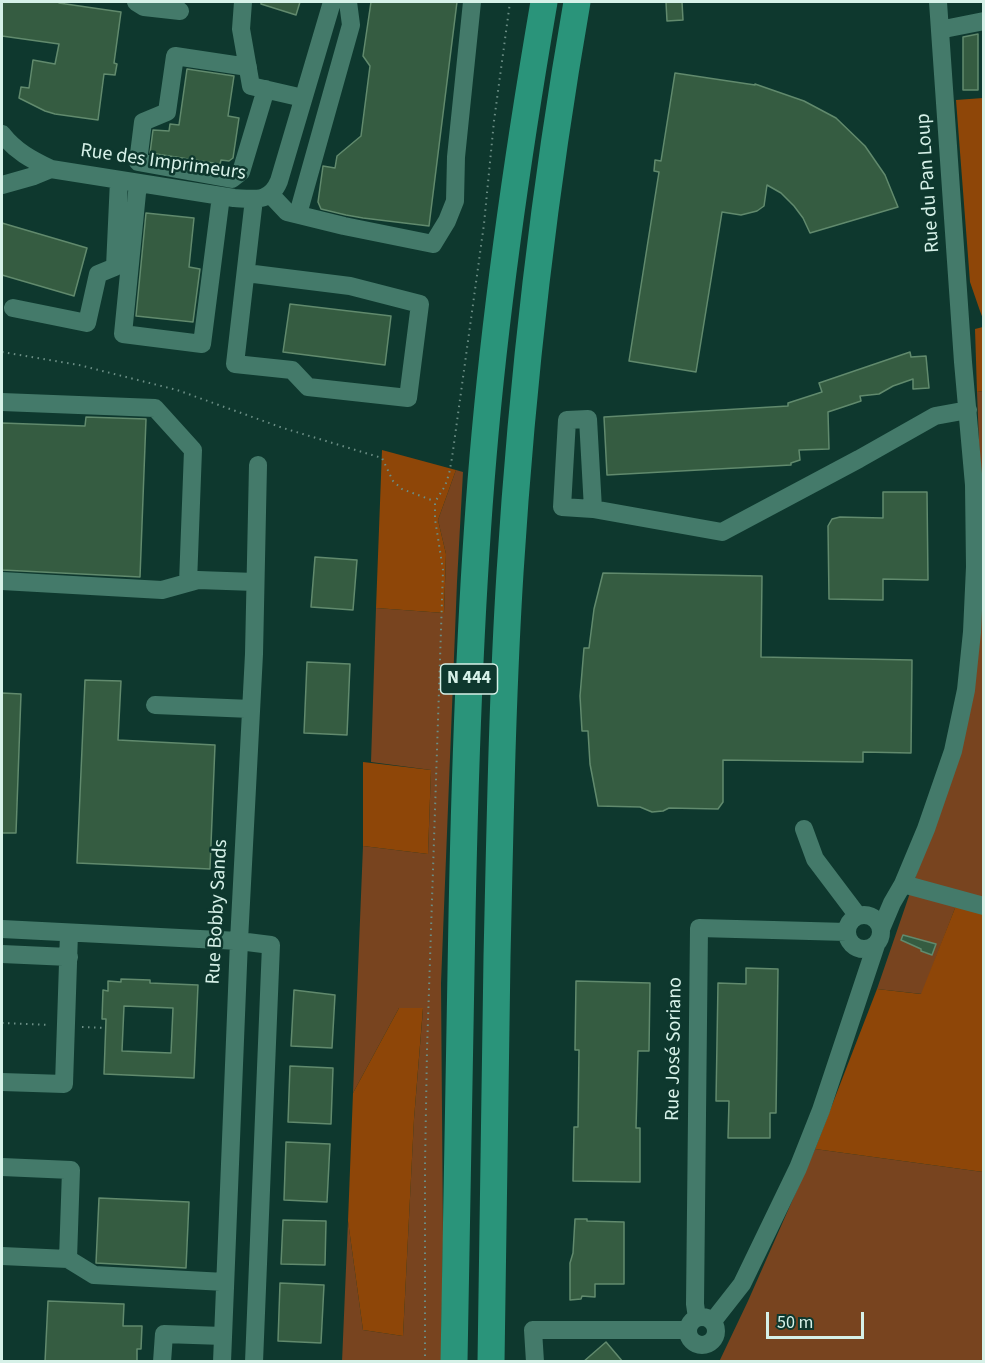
<!DOCTYPE html>
<meta charset="utf-8">
<style>
body{margin:0}
#map{position:relative;width:985px;height:1363px;overflow:hidden;background:#0e382e;font-family:"Source Sans 3",sans-serif}
canvas{display:block}
.frame{position:absolute;inset:0;border:3px solid #d6f1e8;pointer-events:none}
.scale{position:absolute;left:766px;top:1312px;width:98px;height:27px;box-sizing:border-box;border:3px solid #d6f1e8;border-top:0;padding-left:8px;font-size:18px;line-height:21px;white-space:nowrap;color:#d6f1e8;-webkit-text-stroke:4px #0e382e;paint-order:stroke}
</style>
<div id="map">
<canvas width="985" height="1363"></canvas>
<div class="frame"></div>
<div class="scale">50 m</div>
</div>
<script>
const context = document.querySelector('canvas').getContext('2d');
context.lineJoin = 'round';
function paint(path, color) {
  context.fillStyle = color;
  context.fill(path, 'evenodd');
}
function stroke(path, color, width, dash) {
  context.strokeStyle = color;
  context.lineWidth = width;
  context.lineCap = dash ? 'butt' : 'round';
  context.setLineDash(dash || []);
  context.stroke(path);
}
function write(font, color, halo, rows, align = 'center') {
  context.font = font + ' "Source Sans 3",sans-serif';
  context.lineWidth = 5;
  context.setLineDash([]);
  context.textBaseline = 'middle';
  context.strokeStyle = halo;
  context.fillStyle = color;
  for (const [text, x, y, turn = 0] of rows) {
    context.save();
    context.translate(x, y);
    context.rotate((+turn || 0) * Math.PI / 180);
    context.textAlign = isNaN(turn) ? turn : align;
    if (halo) context.strokeText(text, 0, 0);
    context.fillText(text, 0, 0);
    context.restore();
  }
}
const green = new Path2D(`
 M983 391V910L957 903 922 994 877 989 935 820 983 541 977 392Z
 M456 470 463 472 457 582 441 983 443 1239 441 1361 342 1362 348 1221 363 1330 403 1336 414 1119 423 1009 399 1008 353 1093 363 846 428 854 431 770 371 762 376 608 444 613 446 554 438 520Z
 M815 1149 983 1172V1361L719 1362 748 1301Z`);
const forest = new Path2D(`
 M983 98H984L983 319 980 311 970 282 956 100Z
 M983 327V391L977 392 975 329Z
 M382 450 456 470 438 520 446 554 444 613 376 608Z
 M363 762 431 770 428 854 363 846Z
 M957 903 983 910V1172L815 1149 877 989 921 994Z
 M399 1008H423L414 1119 403 1336 363 1330 348 1221 353 1093Z`);
const building = new Path2D(`
 M2 2H59V3L121 12 114 63 117 64 115 75 104 74 98 120 55 114 45 111 19 98 21 87 29 88 33 60 55 64 59 44 2 36Z
 M261 2H300L296 15 261 4Z
 M371 2H457L429 226 363 218 346 215 321 209 318 202 323 166 335 168 337 156 361 136 370 66 363 56Z
 M666 2H682L683 20 667 21Z
 M978 34V90H963V37Z
 M187 69 234 76 228 116 239 118 233 158 229 161 221 160 220 164 150 153 153 130 169 131 170 124 179 125Z
 M675 73 755 85V84L804 101 836 118 865 146 885 175 898 207 810 233 803 218 794 206 781 193 767 185 764 206 757 211 741 215 722 212 696 372 629 361 659 172 654 171 655 160 661 161Z
 M146 213 194 218 189 267 200 269 193 322 136 316Z
 M2 223 87 248 74 296 2 275Z
 M290 304 391 316 385 365 283 352Z
 M910 352 911 357 926 356 929 388 913 389V379L893 386 879 394 860 396 861 401 828 412 829 449 799 450 800 460 791 463V465L607 475 604 417 788 406V403L822 392 819 383Z
 M86 417 146 419 140 577 2 570V423L85 426Z
 M883 492H927L928 580 883 579V600L829 599 828 526 832 519 840 517 883 518Z
 M315 557 357 560 353 610 311 607Z
 M603 573 762 576 761 657 912 660 911 753 863 752V762L723 760V802L718 809 669 808 663 811 652 812 640 807 598 806 590 764 588 731H582L580 696 584 648H589L594 609Z
 M307 662 350 664 347 735 304 733Z
 M85 680 121 681 118 740 215 745 210 869 77 863Z
 M2 693 21 694 16 833H2Z
 M903 935 936 944 932 955 921 951V949L901 940Z
 M746 968 778 969 776 1113H770V1138H728L729 1101H716L718 983 746 984Z
 M121 979 150 980V983L198 985 194 1078 104 1074 106 1019H102L103 990 108 991V981L121 982ZM124 1006 173 1008 171 1053 122 1051Z
 M576 981 650 983 649 1051H638L636 1128H640V1182L573 1181 574 1127H578L579 1050H575Z
 M294 990 335 995 332 1048 291 1046Z
 M290 1066 333 1068 331 1124 288 1122Z
 M286 1142 330 1144 327 1202 284 1200Z
 M99 1198 189 1202 186 1268 96 1263Z
 M575 1219H587V1221L624 1222V1284H595V1297L582 1296 581 1299 570 1300V1263L573 1253Z
 M283 1220 326 1221 325 1265 281 1264Z
 M280 1283 324 1285 321 1343 278 1341Z
 M48 1301 124 1304 123 1326H142L141 1349H137V1362H45Z
 M606 1342 623 1362H583Z`);
const path = new Path2D(`
 M2 352 79 365 177 390 283 428 382 458 393 481 402 489 434 501
 M2 1023 50 1025
 M82 1027 106 1028
 M425 1362V1165L427 1050 443 570 435 519V502L445 486 449 474 452 458 484 224 494 121 510 2`);
const minor = new Path2D(`
 M136 2 144 7 180 11
 M243 2 241 29 251 86 303 98
 M940 28H949L984 21
 M248 67 175 56 167 112 143 122 138 162 232 179 241 172 266 89
 M2 134C15 151 32 160 51 169L234 198C254 199 270 203 279 181L332 2
 M138 183 123 334 202 344 221 196
 M2 185 34 176 51 169
 M270 194 287 212 344 226 433 244 447 221 455 201 456 157 472 2
 M298 214 351 25 348 2
 M246 273 350 286 420 304 408 398 308 387 292 370 235 364 254 199
 M13 308 87 323 98 274 115 267 119 180
 M2 402 155 408 193 450 188 583
 M593 509 562 507 567 420 588 419 593 509 722 532 859 459 935 416 968 410
 M2 581 162 590 198 580 255 582
 M155 705 251 709
 M804 829 815 859 858 916
 M903 884 984 906
 M847 932a17 17 0 1 1 34 0a17 17 0 1 1-34 0Z
 M2 929 239 941 271 945 254 1362
 M881 929 892 903 903 884 926 829 953 751 966 690 972 632 975 567 974 485 963 362 938 2
 M2 954 69 957
 M2 1082 64 1084 69 933
 M2 1167 71 1170 68 1259
 M2 1256 68 1259 94 1275 225 1282
 M688 1331a14 14 0 1 1 28 0a14 14 0 1 1-28 0Z
 M697 1318 695 1304 699 928 847 932
 M713 1321 742 1284 798 1168 821 1110 876 945
 M162 1362 164 1334 223 1336
 M222 1362 239 941 254 654 258 465
 M535 1362 533 1330H688`);
const highway = new Path2D(`
 M454 1362C456 1213 458 1064 462 916 465 763 470 609 483 457 496 304 518 153 544 2
 M491 1362C493 1227 495 1092 497 957 500 829 502 701 510 573 522 382 544 190 577 2`);
const shields = [
 [469,679,57]
];
const shieldNames = [
 ["N 444",469,679]
];
const streetNames = [
 ["Rue des Imprimeurs",163,163,8],
 ["Rue du Pan Loup",929,183,-94],
 ["Rue Bobby Sands",218,912,-87],
 ["Rue José Soriano",675,1049,-89]
];
paint(green, '#78441f');
paint(forest, '#8e4608');
paint(building, '#355c41');
stroke(building, '#618a6d', 1.5);
stroke(path, '#6b8e85', 2, [1.5, 4.5]);
stroke(minor, '#447a6a', 18);
stroke(highway, '#2a947a', 27);
for (const [x, y, w] of shields) {
  const box = new Path2D();
  box.roundRect(x - w / 2, y - 15, w, 30, 4.5);
  context.fillStyle = '#0e382e';
  context.fill(box);
  stroke(box, '#d6f1e8', 1.5);
}
write('bold 18px', '#d6f1e8', null, shieldNames);
write('20px', '#d6f1e8', '#0e382e', streetNames);
</script>
